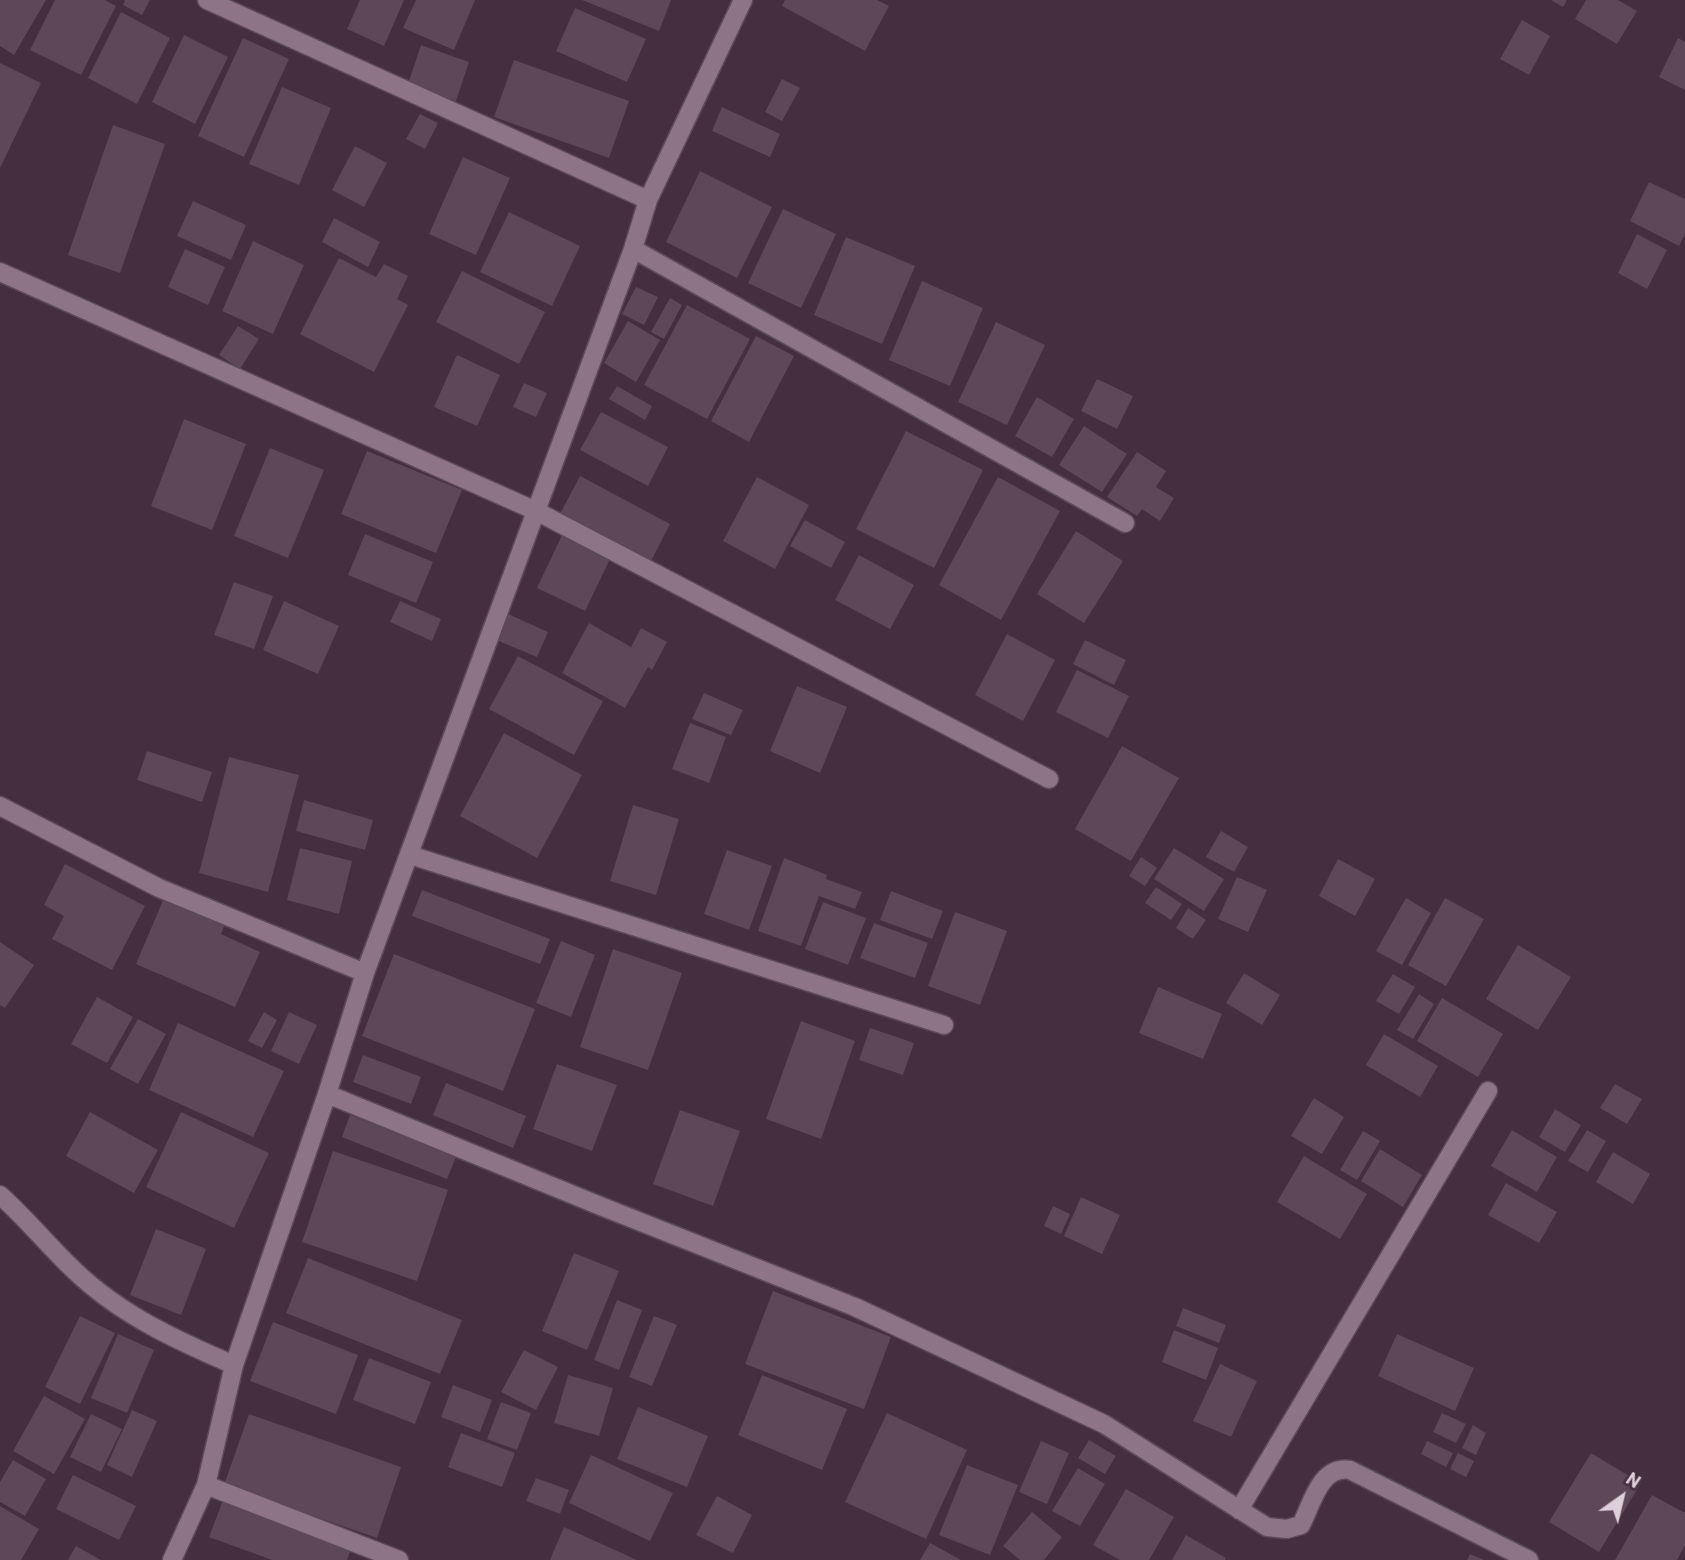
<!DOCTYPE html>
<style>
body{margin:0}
#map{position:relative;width:1685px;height:1560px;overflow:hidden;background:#442e3f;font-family:Barlow,sans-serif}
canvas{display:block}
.north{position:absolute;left:1587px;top:1462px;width:70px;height:70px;-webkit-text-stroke:5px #442e3f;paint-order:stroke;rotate:34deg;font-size:19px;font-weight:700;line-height:28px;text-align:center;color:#ded0da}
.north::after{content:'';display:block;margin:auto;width:24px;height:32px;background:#ded0da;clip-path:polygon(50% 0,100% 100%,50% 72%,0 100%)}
</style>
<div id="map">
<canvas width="1685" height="1560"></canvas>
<div class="north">N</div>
</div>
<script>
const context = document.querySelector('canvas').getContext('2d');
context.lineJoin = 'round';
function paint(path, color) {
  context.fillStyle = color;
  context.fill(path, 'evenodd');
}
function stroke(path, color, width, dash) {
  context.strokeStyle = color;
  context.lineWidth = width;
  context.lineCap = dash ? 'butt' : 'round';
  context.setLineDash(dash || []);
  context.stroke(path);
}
const building = new Path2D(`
 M0 0H46L14 55 0 46Z
 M55 0H105L116 6 81 75 30 50Z
 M125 0H150L142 15 123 5Z
 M360 0H404L384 46 347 29Z
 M416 0H475L454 50 403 28Z
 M582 0H671L659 31Z
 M785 0H877L889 6 865 51 782 6Z
 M1551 0H1567L1563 7Z
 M1586 0H1618L1637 11 1617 44 1575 19Z
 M575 8 646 39 627 82 556 51Z
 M121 12 170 38 137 104 88 78Z
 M1522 20 1550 36 1529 75 1500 59Z
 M184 35 228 57 195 124 152 102Z
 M243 38 289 59 244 157 198 136Z
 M1678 38 1685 42V90L1659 77Z
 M421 45 469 62 456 101 408 84Z
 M514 60 629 101 609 158 494 117Z
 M0 63 41 83 0 168Z
 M782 79 800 88 782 121 765 112Z
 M282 87 331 108 299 185 249 164Z
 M722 107 780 134 770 157 712 131Z
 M420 114 438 123 425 149 406 139Z
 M113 125 165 144 120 273 68 255Z
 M355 146 387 163 364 207 332 190Z
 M463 157 510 178 476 255 429 234Z
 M700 171 772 207 737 278 666 242Z
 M1649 182 1685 199V234L1679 246 1630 221Z
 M193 201 246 225 231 260 177 236Z
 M783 209 836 234 801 308 748 283Z
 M509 212 580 246 552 306 480 272Z
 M334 218 380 242 368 267 322 242Z
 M1637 234 1667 250 1647 289 1618 273Z
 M846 237 915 266 882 344 814 315Z
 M253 241 304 265 273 334 222 311Z
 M185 249 225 267 208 305 168 287Z
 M339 258 376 277 384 264 408 276 397 299 408 305 374 372 300 334Z
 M462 271 545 312 519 364 436 322Z
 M922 281 983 308 950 386 889 360Z
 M636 287 658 297 644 325 622 314Z
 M670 298 682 305 664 339 651 332Z
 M687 305 750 339 707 419 644 385Z
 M628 321 660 340 636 382 604 363Z
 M996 322 1045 345 1007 425 958 402Z
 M238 326 259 339 240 369 219 355Z
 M756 336 794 356 749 442 711 421Z
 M457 355 500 375 477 426 434 407Z
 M1097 379 1133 396 1117 429 1081 411Z
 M524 383 547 393 536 417 513 407Z
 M617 386 652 406 645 420 609 399Z
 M1037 397 1074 419 1052 457 1015 436Z
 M601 412 668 447 648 486 580 450Z
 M184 419 246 444 212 530 151 506Z
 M1084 426 1127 454 1102 492 1059 465Z
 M906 431 983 470 934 568 856 529Z
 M270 448 324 470 288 558 234 536Z
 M367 451 462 490 436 553 341 514Z
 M1137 452 1166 471 1156 487 1174 498 1160 521 1142 509 1137 516 1107 497Z
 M580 476 670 524 651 561 560 514Z
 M757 477 809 505 775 569 723 541Z
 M998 477 1060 511 1001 620 939 585Z
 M805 520 845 542 831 568 790 546Z
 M1076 531 1123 561 1084 623 1037 594Z
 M563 533 611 557 585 611 537 588Z
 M365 534 433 562 416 603 348 575Z
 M859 555 914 585 890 629 835 600Z
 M234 582 273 596 254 649 214 635Z
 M284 601 339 626 318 674 263 650Z
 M400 601 441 619 432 641 390 622Z
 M508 614 548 632 537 657 496 640Z
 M589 623 631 647 641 628 667 642 652 670 648 667 625 708 562 673Z
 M1007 634 1055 660 1023 721 975 695Z
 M1085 640 1126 660 1114 685 1073 664Z
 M518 656 603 701 574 755 489 709Z
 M1077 670 1129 696 1108 738 1056 712Z
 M797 686 847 707 820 773 770 751Z
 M704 693 743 710 731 735 692 719Z
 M690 723 726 737 709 783 672 769Z
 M504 733 582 775 537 858 460 816Z
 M1122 746 1179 778 1131 861 1075 829Z
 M147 751 212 772 202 802 137 780Z
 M229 757 299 775 268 892 199 873Z
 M304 800 373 820 365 850 296 831Z
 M633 805 679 819 656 895 610 881Z
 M1221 831 1248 847 1234 872 1206 857Z
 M300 848 352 861 339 914 287 900Z
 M1174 848 1224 879 1204 911 1154 879Z
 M727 850 772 866 749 930 704 914Z
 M1141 857 1157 868 1145 886 1129 876Z
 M784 858 827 875 826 879 862 892 855 909 819 896 801 946 758 931Z
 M1338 859 1375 879 1355 916 1319 896Z
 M65 864 145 906 112 970 52 939 64 916 44 905Z
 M1237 877 1267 890 1248 932 1218 919Z
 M1156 887 1182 904 1171 920 1145 903Z
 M422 890 550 939 540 964 412 916Z
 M891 891 943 911 932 939 880 920Z
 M164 898 225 924 221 934 260 952 235 1007 136 964Z
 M1406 898 1431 913 1402 965 1376 951Z
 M1445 898 1484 919 1446 986 1408 965Z
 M823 902 866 918 848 965 805 949Z
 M1188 908 1206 920 1193 939 1176 928Z
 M955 912 1007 931 980 1005 928 986Z
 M874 923 928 943 915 978 860 958Z
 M561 941 595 955 571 1017 536 1003Z
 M0 942 34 965 5 1008 0 1005Z
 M1518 945 1571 977 1538 1030 1486 999Z
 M613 949 682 973 648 1070 580 1047Z
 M394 954 535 1009 503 1091 362 1036Z
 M1244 973 1280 995 1262 1025 1226 1003Z
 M1393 974 1415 987 1399 1014 1376 1001Z
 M1158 987 1222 1014 1203 1059 1139 1033Z
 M1419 994 1434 1004 1413 1039 1397 1030Z
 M97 997 133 1017 107 1063 71 1044Z
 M1442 998 1503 1034 1478 1077 1417 1041Z
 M264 1012 277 1020 262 1048 248 1041Z
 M289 1012 317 1025 299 1064 271 1051Z
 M138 1019 166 1034 138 1084 110 1069Z
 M801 1021 855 1041 821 1139 766 1119Z
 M178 1023 284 1071 253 1137 149 1090Z
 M870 1028 914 1043 903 1075 859 1060Z
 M1384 1034 1438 1066 1420 1097 1366 1065Z
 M363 1055 421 1077 411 1104 353 1082Z
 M557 1064 617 1085 592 1151 533 1129Z
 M446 1083 526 1116 513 1148 433 1115Z
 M1615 1084 1642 1099 1627 1124 1600 1108Z
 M1314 1098 1344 1117 1322 1154 1291 1136Z
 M1555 1109 1581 1125 1565 1152 1539 1137Z
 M680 1110 740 1131 713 1206 653 1184Z
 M90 1112 158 1150 134 1193 66 1156Z
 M181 1112 269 1153 234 1228 146 1187Z
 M350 1115 456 1157 447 1179 342 1137Z
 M1512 1130 1557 1157 1537 1192 1491 1166Z
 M1587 1130 1606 1141 1588 1172 1568 1161Z
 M1363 1131 1380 1141 1357 1180 1340 1170Z
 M1380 1149 1422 1175 1403 1207 1361 1181Z
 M333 1151 448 1190 417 1281 302 1242Z
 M1613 1152 1650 1174 1633 1204 1596 1182Z
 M1304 1156 1367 1194 1340 1239 1277 1202Z
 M1506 1183 1557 1212 1539 1243 1488 1215Z
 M1081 1197 1120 1215 1102 1254 1064 1236Z
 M1053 1206 1070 1214 1061 1234 1044 1226Z
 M156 1229 206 1249 181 1315 130 1295Z
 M574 1253 619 1271 587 1350 542 1331Z
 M308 1258 462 1320 440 1374 286 1313Z
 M773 1291 891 1337 864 1409 745 1364Z
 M617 1300 642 1310 619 1370 594 1360Z
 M1183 1308 1226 1325 1219 1343 1176 1326Z
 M80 1316 115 1333 80 1404 45 1387Z
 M654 1316 677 1325 652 1386 629 1377Z
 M273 1322 358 1355 336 1414 250 1381Z
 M1174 1330 1218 1348 1206 1380 1162 1362Z
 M118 1334 154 1350 127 1413 91 1398Z
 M1397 1334 1474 1368 1455 1411 1378 1376Z
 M524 1350 558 1367 536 1410 501 1392Z
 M369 1358 431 1382 415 1424 353 1400Z
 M1220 1364 1257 1381 1231 1437 1193 1421Z
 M568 1375 613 1388 599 1436 554 1423Z
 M762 1375 847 1409 822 1470 738 1435Z
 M453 1385 492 1400 480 1432 441 1417Z
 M44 1396 85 1419 54 1474 13 1451Z
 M501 1402 531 1413 517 1450 487 1439Z
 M638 1407 708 1436 687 1487 617 1459Z
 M132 1410 157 1421 132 1477 107 1465Z
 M887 1413 967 1450 926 1539 845 1502Z
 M1442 1413 1466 1424 1456 1443 1433 1432Z
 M91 1414 122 1429 101 1472 70 1457Z
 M249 1414 401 1467 377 1538 224 1485Z
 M1473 1425 1486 1433 1476 1455 1462 1448Z
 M461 1433 515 1453 502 1487 448 1467Z
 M1089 1440 1116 1456 1105 1474 1078 1458Z
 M1041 1441 1069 1453 1047 1504 1019 1492Z
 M1427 1441 1453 1453 1446 1467 1421 1454Z
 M1458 1453 1474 1461 1466 1477 1450 1469Z
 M1591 1453 1641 1483 1599 1552 1549 1522Z
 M591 1455 673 1493 650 1541 569 1503Z
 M13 1460 46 1479 25 1516 0 1502V1482Z
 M967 1465 1018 1485 990 1555 939 1535Z
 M1078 1468 1105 1484 1080 1526 1052 1511Z
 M73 1475 136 1506 119 1540 56 1509Z
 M536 1478 569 1490 560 1514 526 1501Z
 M1126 1489 1174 1517 1149 1560H1120L1093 1545Z
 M225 1495 353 1543 347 1560H272L209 1537Z
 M1652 1495 1685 1513V1545L1677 1560H1615Z
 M717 1496 752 1515 733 1553 696 1535Z
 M0 1506 39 1529 21 1560H0Z
 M1032 1512 1062 1537 1044 1560H1020L1003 1546Z
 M564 1527 637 1560H550Z
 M1186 1535 1226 1558 1225 1560H1172Z
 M930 1543 961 1560H920Z
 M76 1546 101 1560H68Z
 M1470 1554 1484 1560H1467Z`);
const minor = new Path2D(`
 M207 0 648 200
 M633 249 1125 523
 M0 272 536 511 1049 779
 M0 806 159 888 365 973
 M410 855 944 1025
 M327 1094 598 1205 855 1307 1104 1424 1267 1527 1287 1529 1301 1525C1312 1504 1320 1465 1350 1470L1529 1560
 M0 1195C27 1219 50 1248 76 1272 121 1315 178 1341 234 1365
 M206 1485 399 1560
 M1239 1510 1488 1091
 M172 1560 206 1485 234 1365 327 1094 365 973 633 249 648 200 743 0`);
paint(building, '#5d4758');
stroke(minor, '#5c4a58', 21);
stroke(minor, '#8d7487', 18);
</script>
